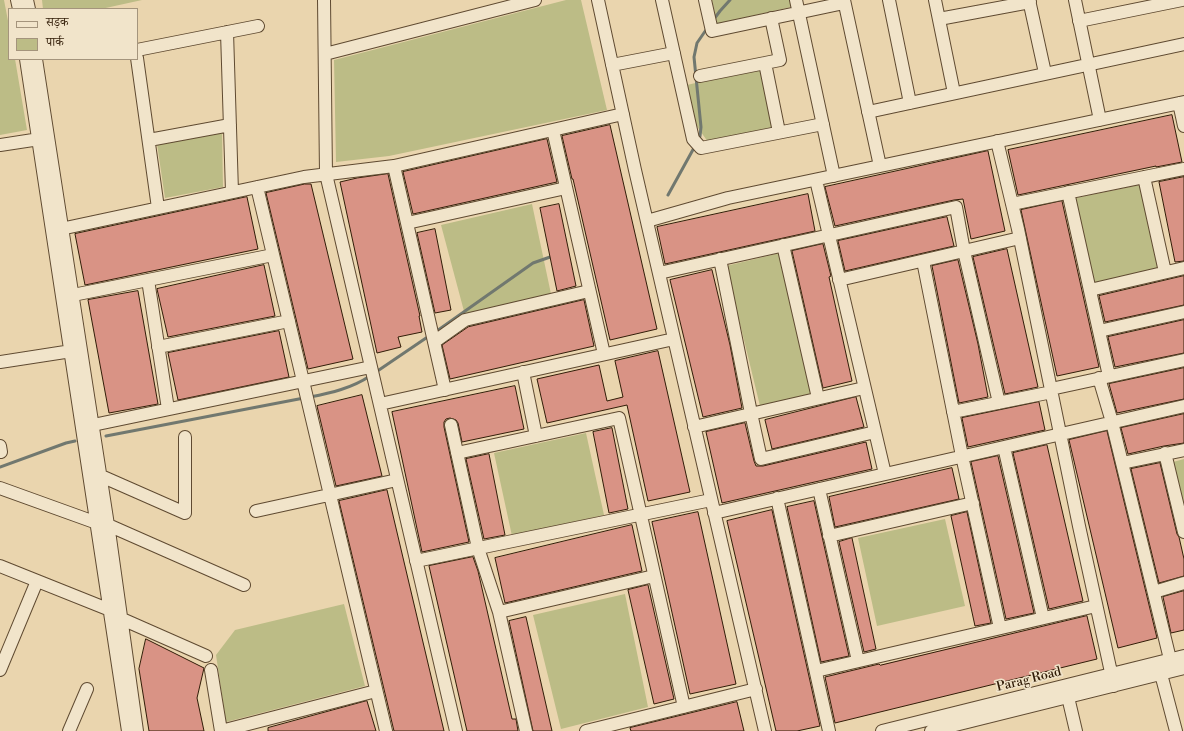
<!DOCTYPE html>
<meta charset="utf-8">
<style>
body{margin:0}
#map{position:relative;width:1184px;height:731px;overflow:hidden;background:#ead5ae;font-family:"Libre Bodoni","Noto Serif Devanagari",serif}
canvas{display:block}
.legend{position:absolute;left:8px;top:8px;width:130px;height:52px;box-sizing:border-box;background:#f1e4ca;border:1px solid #a4947c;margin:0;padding:5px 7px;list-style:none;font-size:12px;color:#311c07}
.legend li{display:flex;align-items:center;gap:8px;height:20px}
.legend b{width:20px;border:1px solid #a4947c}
</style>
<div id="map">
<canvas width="1184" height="731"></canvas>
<ul class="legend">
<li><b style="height:5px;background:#f1e4ca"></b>सड़क</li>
<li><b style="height:11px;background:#bcbc86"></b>पार्क</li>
</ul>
</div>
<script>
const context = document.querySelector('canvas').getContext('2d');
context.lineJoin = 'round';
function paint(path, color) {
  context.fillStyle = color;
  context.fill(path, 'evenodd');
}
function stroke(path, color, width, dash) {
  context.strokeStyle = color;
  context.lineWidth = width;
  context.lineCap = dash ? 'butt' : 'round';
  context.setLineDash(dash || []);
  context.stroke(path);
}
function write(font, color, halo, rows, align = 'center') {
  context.font = font + ' "Libre Bodoni",serif';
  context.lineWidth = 3;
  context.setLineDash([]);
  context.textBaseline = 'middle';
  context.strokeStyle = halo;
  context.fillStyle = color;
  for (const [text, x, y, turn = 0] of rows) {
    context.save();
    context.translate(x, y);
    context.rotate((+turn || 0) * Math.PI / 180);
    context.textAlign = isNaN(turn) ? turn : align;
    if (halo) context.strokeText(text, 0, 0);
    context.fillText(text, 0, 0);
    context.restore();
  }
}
const green = new Path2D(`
 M0 0H4L9 26V59H15L27 130 0 135Z
 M42 0H142L101 9H43Z
 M566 0H581L607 110 389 156 336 162 334 60Z
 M712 0H789L791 7 717 24Z
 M763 67 776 128 708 142 696 125 687 85Z
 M222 132 223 187 165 198 157 144Z
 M1145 184 1163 269 1093 284 1075 198Z
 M532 204 551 294 465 315 441 225Z
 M780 253 813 393 760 406 726 266Z
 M586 433 604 515 512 536 494 453Z
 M1184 459V506L1173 462Z
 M945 519 965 606 877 626 858 538Z
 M625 594 648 707 561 729 533 615Z
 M344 604 365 686 226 722 216 655 235 630Z`);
const stream = new Path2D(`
 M714 19 720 11 730 0
 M698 141 700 136 701 127 694 57 697 43 708 27
 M668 195 695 146
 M434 333 533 263 553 256
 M376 372 429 336
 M310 397C331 393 352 388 370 376
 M106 436 304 398
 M0 467 66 443 75 441`);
const building = new Path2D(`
 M1172 115 1182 162 1156 167V166L1018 195 1008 150Z
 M610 125 657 329 610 340 573 179H572L562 136Z
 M547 139 557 182 413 214 403 172Z
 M988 151 1005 231 971 239 963 199 954 200 835 226 825 187Z
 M388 174 420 316H419L422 332 398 337 401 347 377 353 340 182 357 178Z
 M1184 177V261L1175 262 1159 182Z
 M305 184H311L353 359 308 369 266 193Z
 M808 194 815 231 665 264 657 227Z
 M247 197 258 249 85 285 75 234Z
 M1062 201 1099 367 1057 376 1021 210Z
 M559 204 576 286 557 291 540 208Z
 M947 217 954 246 845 271 838 241Z
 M435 229 451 310 435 313 417 233Z
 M823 244 831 276 829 277 852 381 823 388 792 251Z
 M1007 249 1038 387 1005 394 973 257Z
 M958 260 978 344 988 397 959 403 932 266Z
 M264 265 275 316 168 337 157 289Z
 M712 270 730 345 742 408 703 417 670 280Z
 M1184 276V305L1105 322 1099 296Z
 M138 291 158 404 109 413 88 300Z
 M584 300 594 346 450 379 442 345 468 327Z
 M1184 320V353L1115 367 1108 337Z
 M279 331 289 377 178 400 168 353Z
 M658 351 690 492 648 501 627 405 547 423 537 379 599 365 607 401 623 397 615 361Z
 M1184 368V399L1117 413 1109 384Z
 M515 386 524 429 462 442 458 423 456 420 450 418 446 419 444 422V427L469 542 422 552 392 412Z
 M362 395 382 476 336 486 317 406Z
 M856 397 864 427 772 449 765 420Z
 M1039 402 1045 430 968 447 962 418Z
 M1184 414V443L1164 446 1128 454 1121 428Z
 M745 423 754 461 756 466H763L866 442 872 469 722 503 706 432Z
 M612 428 628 509 609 513 593 432Z
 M1107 431 1157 638 1118 648 1069 440Z
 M1047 445 1083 601 1049 609 1013 453Z
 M489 454 505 535 484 539 466 459Z
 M998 456 1034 613 1006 619 971 462Z
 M1160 463 1177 534 1179 537 1184 559V576L1159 583 1131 469Z
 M952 468 959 499 835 527 829 497Z
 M387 490 444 731H394L339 501Z
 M814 501 849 656 821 662 787 507Z
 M772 510 820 726 797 731H776L727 521Z
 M698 512 736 684 690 694 652 522Z
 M967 512 991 623 975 626 951 516Z
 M632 525 642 571 505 603 495 558Z
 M852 538 876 649 864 652 839 542Z
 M473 557 478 571 512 719H516L518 731H467L429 566Z
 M648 585 674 699 654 704 628 590Z
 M1184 591V630L1171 633 1163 597Z
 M1087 616 1097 659 835 723 825 677 879 664 880 665Z
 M526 617 552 731H533L509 621Z
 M146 639 204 668 197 698 204 731H149L139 669Z
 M367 701 376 731H268V728Z
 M737 702 744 731H631L630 728Z`);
const minor = new Path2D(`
 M17 0 19 9
 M27 0 29 9
 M324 0 326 174 456 731
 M598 0 635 170 765 731
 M662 0 693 139 701 148 823 124
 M705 0 712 31 844 3
 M796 0 834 176
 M844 0 880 166
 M889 0 910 103
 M935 0 954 93
 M1029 0 1045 73
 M1075 0 1100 120
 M939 19 1030 2
 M1079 21 1182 0
 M227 32 232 192
 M137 50 258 26
 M325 54 535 0
 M137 58 158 208
 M26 59 128 731
 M36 59 110 538 137 731
 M765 63 779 132
 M612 65 674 53
 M700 76 780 60 771 18
 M1179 103 1184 126
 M868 112 1184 44
 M553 130 604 354
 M149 140 230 125
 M997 141 1018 229 1079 526 1114 686
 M0 145 46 138
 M394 166 445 390
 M1144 177 1165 272
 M816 180 885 474
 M257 187 386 731
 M1068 192 1109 376
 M1012 204 1184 169
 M647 221 728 198 1184 102
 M407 223 566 188
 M56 230 304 177 394 166 623 114
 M783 245 818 398
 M720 259 751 413 761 459 875 432
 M923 261 962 456 1000 628
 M659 273 956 207 964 251 999 403
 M148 280 168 409
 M839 280 1020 238
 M1090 290 1184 268
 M73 295 273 255
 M1099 331 1184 312
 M434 342 465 320 589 291
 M158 347 289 321
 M0 362 78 350
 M523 372 536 436
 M1099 378 1112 422 1170 659
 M1051 389 1184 360
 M380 404 674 339
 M953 412 1052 392
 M93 425 371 367
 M451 425 478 548 499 612 526 731
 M694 427 864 388
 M0 446 1 452
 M1004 447 1043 618
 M457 453 619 418 684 707
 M1165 453 1184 532
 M1122 463 1184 450
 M101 476 185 513V437
 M0 488 97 523
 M819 489 858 661
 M777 498 829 731
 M256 511 397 480
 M714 513 1184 406
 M108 525 244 585
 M829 536 973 503
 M416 561 711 500
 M0 566 110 610 122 619 206 656
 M1154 592 1184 583
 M499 612 654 576
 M0 670 37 581
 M211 670 221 731
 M816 671 1096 606
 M1161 674 1176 731
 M1068 697 1076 731
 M69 731 87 689
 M221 731 376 691
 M586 731 756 689
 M882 731 1184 656
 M931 731 1184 668`);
const streetNames = [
 ["Parag Road",1029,680,-14]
];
paint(green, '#bcbc86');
stroke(stream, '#71786f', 3);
paint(building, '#d99385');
stroke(building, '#311c07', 1);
stroke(minor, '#5f4a31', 14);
stroke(minor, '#f1e4ca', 12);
write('13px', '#311c07', '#f1e4ca', streetNames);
</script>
